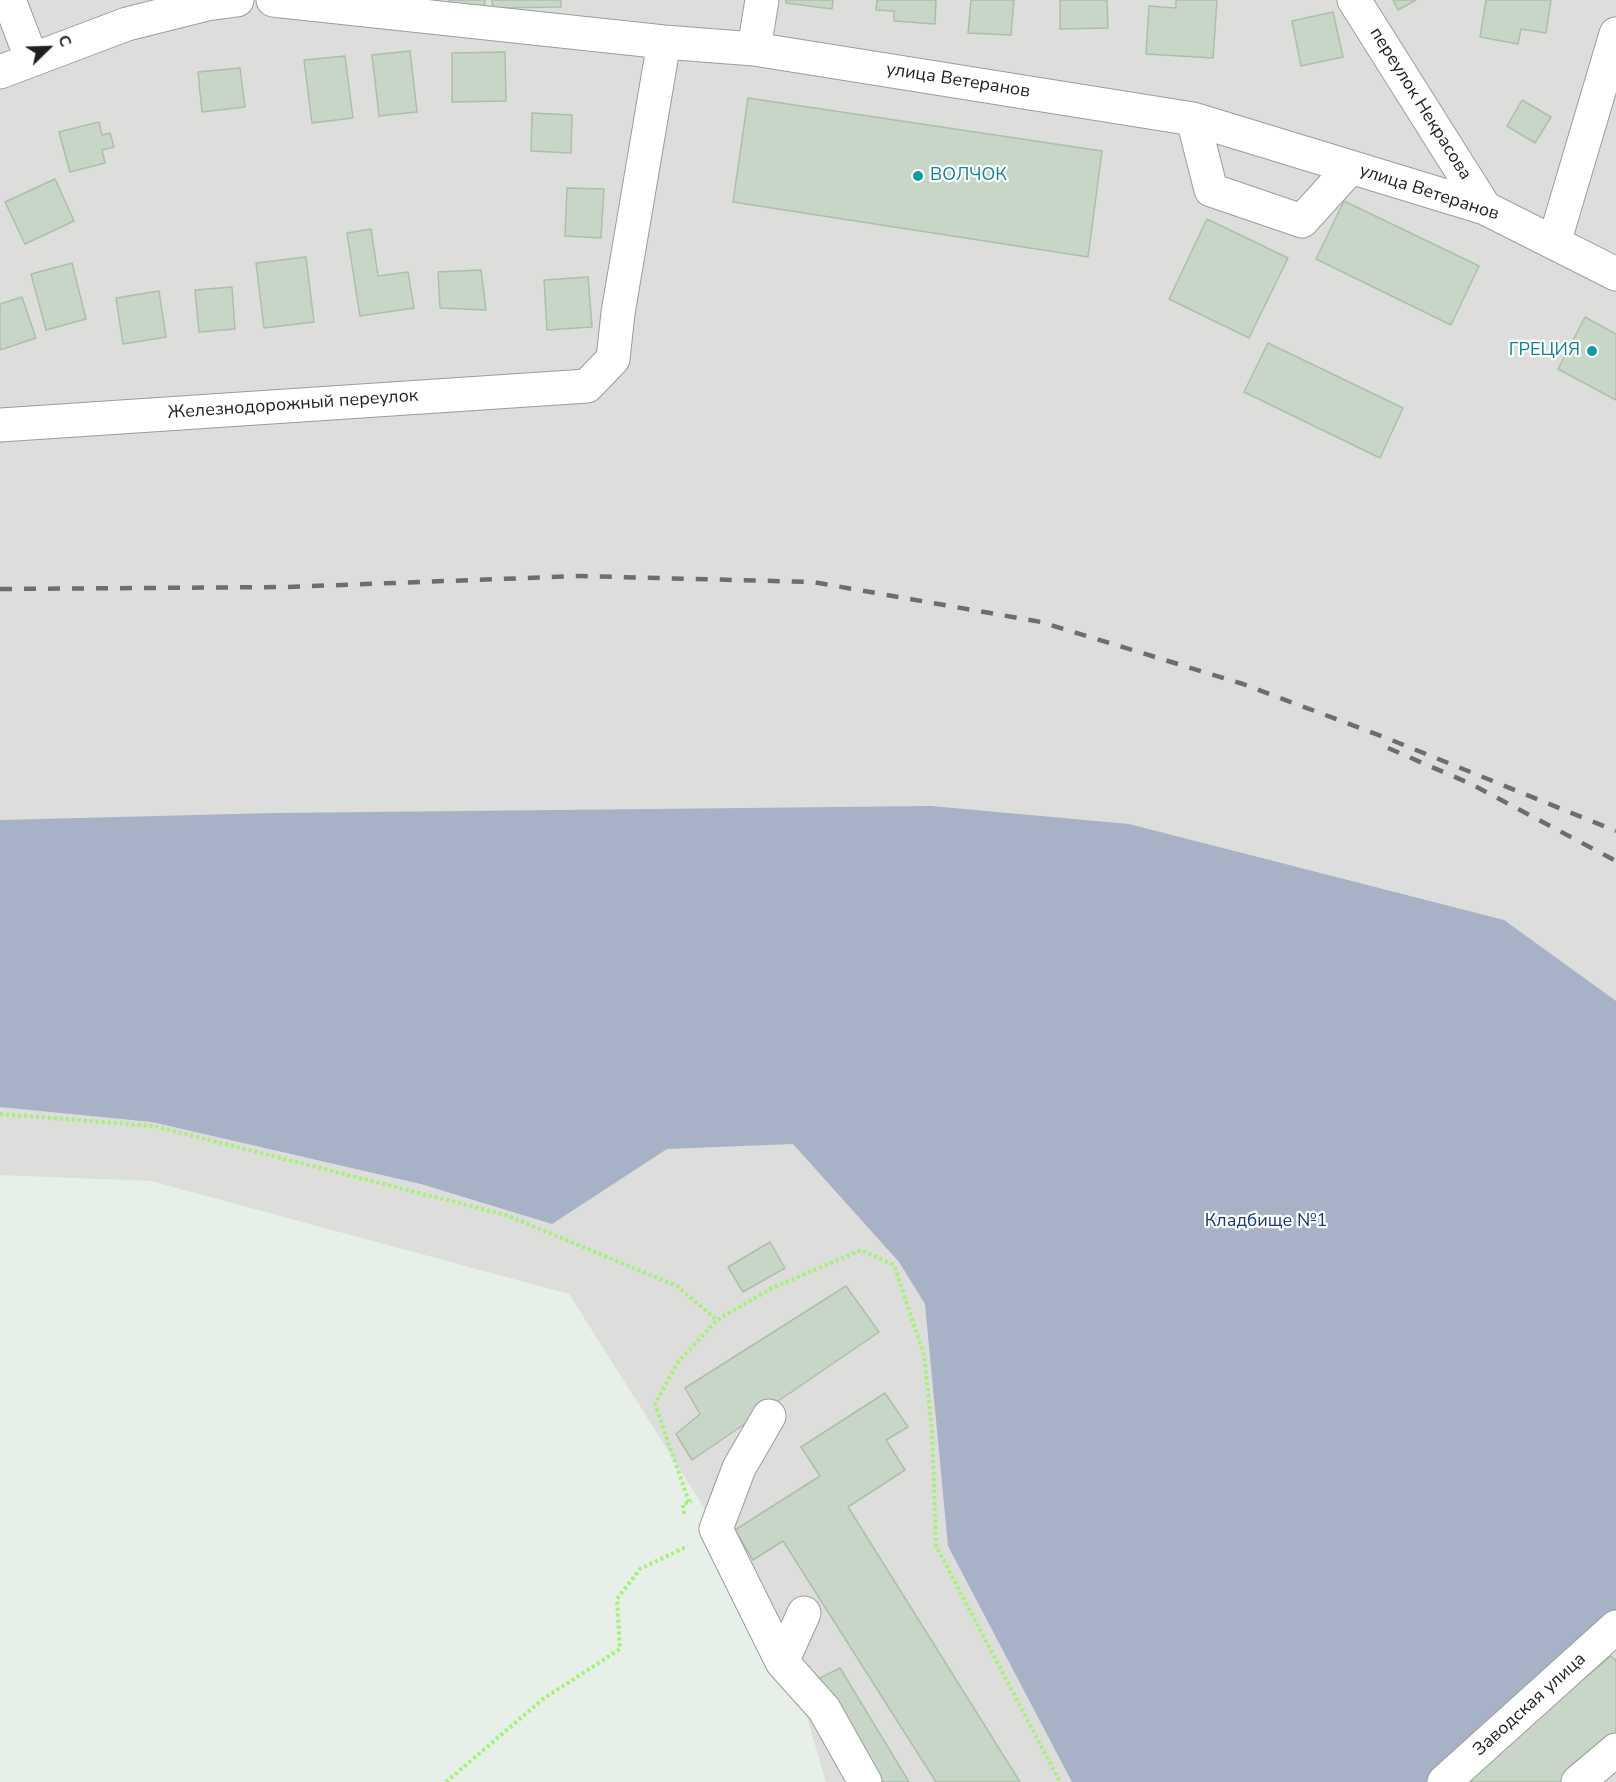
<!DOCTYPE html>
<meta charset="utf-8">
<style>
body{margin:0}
#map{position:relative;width:1616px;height:1782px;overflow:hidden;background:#e6efe8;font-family:"Nunito Sans",sans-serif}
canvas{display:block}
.north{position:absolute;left:18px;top:18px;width:60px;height:60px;-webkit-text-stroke:4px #fff;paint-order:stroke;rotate:67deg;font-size:16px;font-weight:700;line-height:24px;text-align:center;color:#1f1f1f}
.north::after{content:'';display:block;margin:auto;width:21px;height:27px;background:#1f1f1f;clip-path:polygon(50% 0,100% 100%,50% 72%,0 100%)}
</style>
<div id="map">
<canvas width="1616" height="1782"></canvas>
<div class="north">С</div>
</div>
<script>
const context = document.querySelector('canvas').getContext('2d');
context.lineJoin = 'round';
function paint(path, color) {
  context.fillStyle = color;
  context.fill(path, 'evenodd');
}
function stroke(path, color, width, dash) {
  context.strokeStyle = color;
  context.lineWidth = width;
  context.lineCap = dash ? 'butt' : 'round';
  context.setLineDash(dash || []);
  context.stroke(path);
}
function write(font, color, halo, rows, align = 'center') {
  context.font = font + ' "Nunito Sans",sans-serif';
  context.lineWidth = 4.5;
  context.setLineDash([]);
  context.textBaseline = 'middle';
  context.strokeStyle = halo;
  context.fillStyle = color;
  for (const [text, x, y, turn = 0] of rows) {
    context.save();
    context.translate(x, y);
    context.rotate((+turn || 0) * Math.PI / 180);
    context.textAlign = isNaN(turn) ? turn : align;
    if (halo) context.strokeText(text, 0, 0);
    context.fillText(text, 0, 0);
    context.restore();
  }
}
const residential = new Path2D(`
 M0 0H1616V1782H826L804 1707 712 1520 569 1294 151 1181 0 1175Z`);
const cemetery = new Path2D(`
 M931 806 1129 824 1504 920 1616 1001V1614L1430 1782H1072L948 1546 925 1304 899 1262 793 1144 667 1149 552 1224 421 1184 152 1122 0 1107V820L274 813Z`);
const building = new Path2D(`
 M449 0H485L484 7 449 5Z
 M492 0H561V7L493 8Z
 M786 0H833L832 9 786 3Z
 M877 0H936L935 24 894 21V11L876 10Z
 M971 0H1014L1011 35 968 33Z
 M1060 0H1107L1108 28 1060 29Z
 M1176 0H1217L1213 58 1146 54 1149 6 1176 8Z
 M1393 0H1416L1398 10Z
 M1486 0H1551L1546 33 1521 29 1518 44 1480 37Z
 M1333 12 1343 57 1301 66 1292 21Z
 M410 51 417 112 379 116 372 55Z
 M505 52 506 101 452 102V53Z
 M345 56 353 118 312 123 304 60Z
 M240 68 245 107 202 112 198 72Z
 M748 98 1102 151 1088 257 733 202Z
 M1522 100 1551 117 1535 143 1507 126Z
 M532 113 572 115 571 153 531 151Z
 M99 122 102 135 110 133 114 147 102 150 105 163 70 172 59 132Z
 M55 179 74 221 25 244 5 202Z
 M567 188 604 189 601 238 565 236Z
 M1344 201 1479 266 1451 325 1316 259Z
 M1207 219 1288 258 1249 338 1169 299Z
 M371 229 378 276 408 272 414 308 360 316 347 233Z
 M306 257 314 322 264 328 256 263Z
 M72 263 86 319 46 330 31 274Z
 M481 270 486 310 440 308 438 272Z
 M588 277 592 327 547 330 544 280Z
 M232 287 235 329 199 332 195 290Z
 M159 291 166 337 123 344 116 298Z
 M22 297 36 338 0 350V304Z
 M1585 317 1616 334V400L1558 369Z
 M1268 343 1403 408 1380 458 1244 392Z
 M770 1242 785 1268 743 1292 728 1267Z
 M846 1286 879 1332 692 1460 676 1434 700 1414 685 1388Z
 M885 1393 908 1427 886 1440 905 1470 848 1507 1020 1782H936L783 1541 753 1560 735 1530 820 1476 801 1447Z
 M1611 1656 1615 1660 1616 1659V1737L1559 1782H1462Z
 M840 1668 909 1782H876L818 1679Z`);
const path = new Path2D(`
 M0 1114 154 1126 506 1215 677 1286 717 1320 772 1288 861 1250 894 1265 924 1355 932 1431 936 1546 1060 1782
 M689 1502 655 1404 678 1362 717 1320
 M684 1514 683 1504 692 1501
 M446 1782 543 1699 620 1649 617 1599 640 1569 688 1546`);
const minor = new Path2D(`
 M9 0 32 60
 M273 0 664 42 754 49 1193 119 1485 208 1616 274
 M1354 0 1485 208
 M754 49 762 0
 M0 72 127 24 207 4 237 0
 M1193 119 1211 190 1302 221 1351 167
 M1554 243 1616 34
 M0 425 587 386 613 359 618 313 664 42
 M769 1416 739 1468 716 1529 782 1662
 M804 1613 782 1662 824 1709 865 1782
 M1444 1782 1616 1627
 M1578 1782 1616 1750`);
const rail = new Path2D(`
 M0 589 287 587 579 576 813 582 1041 622 1243 684 1389 739 1616 831
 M1388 748 1471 784 1616 861`);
const markers = [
 [918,176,6,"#0f9aa8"],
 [1592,351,6,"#0f9aa8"]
];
const streetNames = [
 ["улица Ветеранов",958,81,9],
 ["переулок Некрасова",1420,104,58],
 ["улица Ветеранов",1429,193,18],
 ["Железнодорожный переулок",293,405,-4],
 ["Заводская улица",1530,1705,-42]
];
const cultureNames = [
 ["ВОЛЧОК",930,176],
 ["ГРЕЦИЯ",1580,351,"right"]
];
const parkNames = [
 ["Кладбище №1",1266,1222]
];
paint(residential, '#dddddc');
paint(cemetery, '#a8b2c7');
paint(building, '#c7d6c7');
stroke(building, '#aac0a9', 1.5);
stroke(minor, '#9c9c9c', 35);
stroke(path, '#a3f275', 4, [3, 3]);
stroke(minor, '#fff', 33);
stroke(rail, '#6d6d6d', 4.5, [12, 12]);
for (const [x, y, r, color] of markers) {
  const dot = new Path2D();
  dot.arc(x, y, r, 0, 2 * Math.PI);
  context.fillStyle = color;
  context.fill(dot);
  stroke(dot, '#fff', 2);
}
write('18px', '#1f1f1f', '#fff', streetNames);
write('18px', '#0d838f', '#fff', cultureNames, 'left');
write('18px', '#123a78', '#fff', parkNames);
</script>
